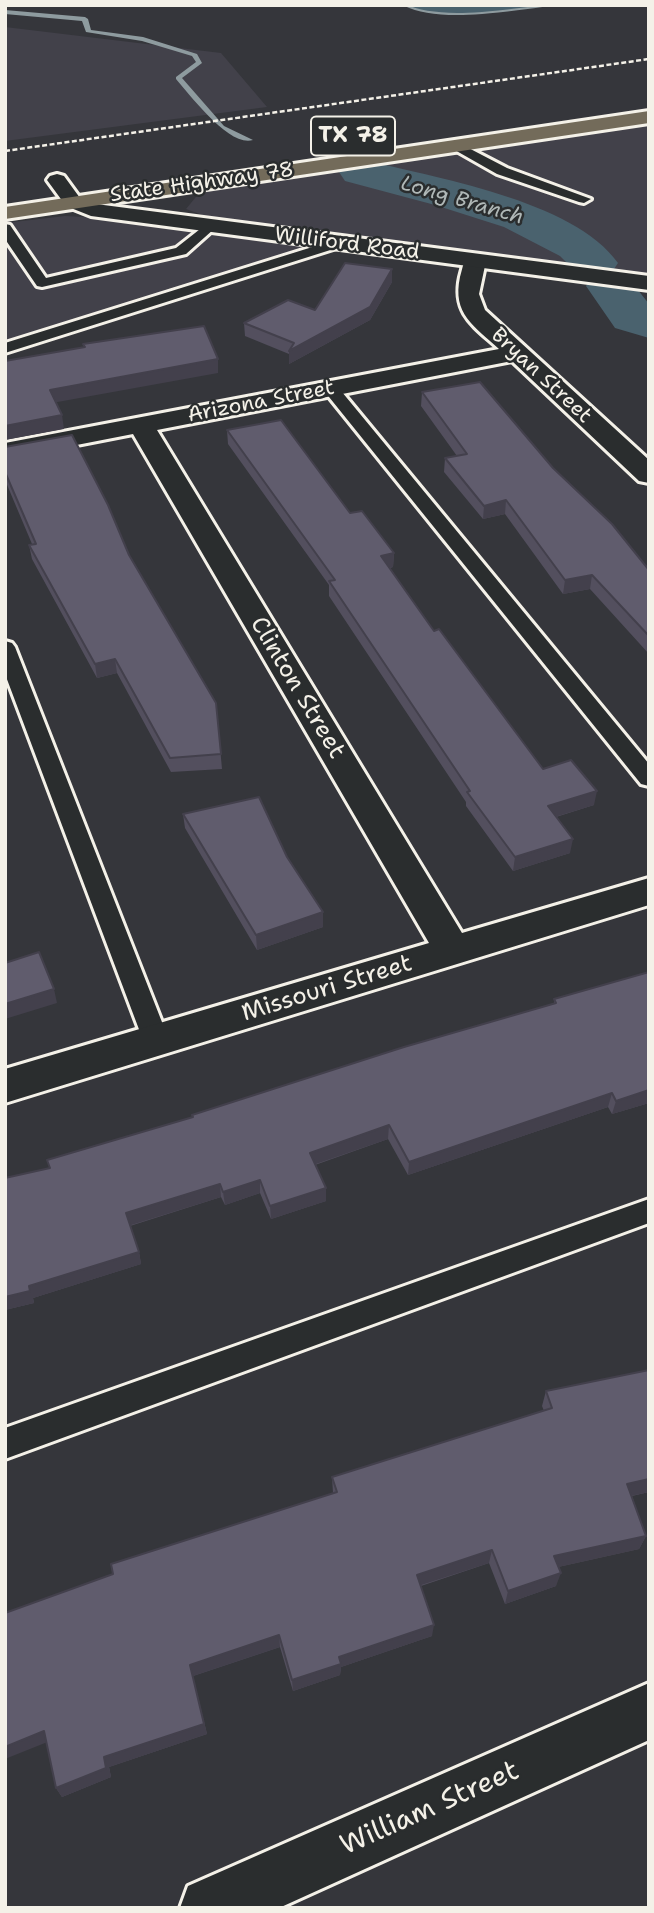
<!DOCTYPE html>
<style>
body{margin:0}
#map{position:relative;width:654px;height:1913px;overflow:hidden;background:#35363b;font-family:"Shantell Sans",sans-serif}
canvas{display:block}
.frame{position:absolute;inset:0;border:7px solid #f4f1e8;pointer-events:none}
</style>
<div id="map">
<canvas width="654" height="1913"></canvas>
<div class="frame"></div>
</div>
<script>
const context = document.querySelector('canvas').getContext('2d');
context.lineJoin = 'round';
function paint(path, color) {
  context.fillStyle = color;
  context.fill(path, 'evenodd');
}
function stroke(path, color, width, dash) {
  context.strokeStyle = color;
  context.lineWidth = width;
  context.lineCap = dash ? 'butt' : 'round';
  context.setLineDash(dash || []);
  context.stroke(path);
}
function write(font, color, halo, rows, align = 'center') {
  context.font = font + ' "Shantell Sans",sans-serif';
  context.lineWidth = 5;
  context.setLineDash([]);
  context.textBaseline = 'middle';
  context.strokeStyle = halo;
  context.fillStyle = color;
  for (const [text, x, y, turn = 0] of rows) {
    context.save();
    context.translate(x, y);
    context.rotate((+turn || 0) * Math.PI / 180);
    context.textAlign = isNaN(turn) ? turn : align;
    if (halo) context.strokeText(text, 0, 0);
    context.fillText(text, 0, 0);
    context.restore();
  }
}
const built = new Path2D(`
 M5 27 221 53 267 107 5 141Z
 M649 124V275L219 221 186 209 200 192Z
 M65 216 103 218 326 247 5 344V223Z`);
const water = new Path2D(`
 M405 5H552C512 9 442 23 405 5Z`);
const stream = new Path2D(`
 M5 10 85 17 88 19 91 30 143 37 197 54 202 63 182 78 224 126 253 140C230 148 190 95 176 79V77L196 62 192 56 142 41 86 32 82 21 5 14Z`);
const river = new Path2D(`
 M360 159C432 177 574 200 618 263L612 272 627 276 649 304V338L615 328 586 286 592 277 577 273 560 256 504 227 435 205 345 181 339 172 345 163Z`);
const service = new Path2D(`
 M457 142 507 168 591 199 584 203 579 202 497 174 453 149V143Z
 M209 222 216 226 214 229 186 254 42 287 37 286 5 239V224L10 225 46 278 176 248Z
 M338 239 343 240V246L5 353V343Z
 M331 384 337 386 649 764V786L641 784 325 392 323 389Z
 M5 641 12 643 15 647 169 1040 165 1047 156 1050 147 1047 143 1040 5 674Z
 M649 1199V1223L5 1459V1428Z`);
const minor = new Path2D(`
 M475 254 483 256 486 261 479 294 485 310 649 460V483L639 481 512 361 157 430 462 933 649 878V905L5 1103V1069L429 943 133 434 5 459V443L499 349C474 326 452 314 460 277 462 270 463 263 467 256Z
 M649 1683V1740L279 1908H180L188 1886Z`);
const tertiary = new Path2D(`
 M57 174 64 176 80 198 96 204 649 276V290L91 216 66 206 47 180 50 176Z`);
const primary = new Path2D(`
 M649 111V123L5 219V207Z`);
const rail = new Path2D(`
 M5 151 649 59`);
const wall = new Path2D(`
 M392 269V282L370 320 289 364V354L245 336 244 323 315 310Z
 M422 392 553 468 649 570V654L590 589 563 594 505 514 483 519 444 472 445 458 457 456 421 406Z
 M227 430 350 513 394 553 393 567 390 568 434 631 543 769 594 805 556 817 570 853 513 871 466 806V802L329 596V585L228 444Z
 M5 447 129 555 216 703 222 769 171 772 117 673 97 678 32 559 29 545 32 544 5 480Z
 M183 814 287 857 323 927 257 950 185 828Z
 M649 972V1103L612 1114 608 1107 408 1175 388 1139 315 1165 326 1201 271 1219 260 1193 225 1205 221 1197 130 1226 139 1252 141 1264 33 1298 34 1303 5 1310V1178L50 1168 192 1117V1115L554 1004V999Z
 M546 1391 649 1492 632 1496 646 1536 639 1549 558 1567 556 1586 505 1604 489 1563 421 1586 432 1636 341 1667 340 1675 293 1691 280 1647 193 1676 207 1734 109 1767 111 1777 62 1797 56 1788 46 1743 333 1493 332 1477 544 1411 542 1406Z`);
const shadedWall = new Path2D(`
 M392 269V282L370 320 289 364V351Z
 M218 359V373L52 403 50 390Z
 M62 415 64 429 5 440V426Z
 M506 500 505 514 483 519 484 506Z
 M394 553 393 567 381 570V556Z
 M592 575 590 589 563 594 565 580Z
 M115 659 117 673 97 678 95 664Z
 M597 791 594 805 545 820 548 806Z
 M573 839 570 853 513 871 515 857Z
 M323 912V927L257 950 256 935Z
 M54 989 57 1003 5 1019V1004Z
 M649 1090V1103L612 1114 616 1101Z
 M612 1093 608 1107 408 1175 409 1162Z
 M389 1125 388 1139 310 1166V1153Z
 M260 1180V1193L225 1205 223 1192Z
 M220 1184 221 1197 128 1226 126 1213Z
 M326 1188V1201L271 1219 270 1206Z
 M139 1252 141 1264 33 1298 34 1303 5 1310V1297L29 1286Z
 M649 1479V1492L621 1498 627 1484Z
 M646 1536 639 1549 549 1569 554 1556Z
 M492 1550 489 1563 415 1587 417 1575Z
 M561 1573 556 1586 505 1604 508 1591Z
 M434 1625 432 1636 341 1667 340 1675 293 1691 292 1680 339 1657Z
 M279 1635 280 1647 193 1676 207 1734 109 1767 111 1777 62 1797 56 1788 104 1757 190 1665Z
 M44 1731 50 1741 5 1759V1747Z`);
const building = new Path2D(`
 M345 263 392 269 370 307 289 351 294 343 244 323 288 300 315 310Z
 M204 326 218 359 50 390 62 415 5 426V361L85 347 83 344Z
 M480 382 553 468 612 524 649 570V636L592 575 565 580 506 500 484 506 445 458 467 454 422 392Z
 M281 420 350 513 362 511 394 553 381 556 434 631 439 629 543 769 571 760 597 791 548 806 573 839 515 857 467 792 470 791 329 581 335 580 227 430Z
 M72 435 108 505 129 555 216 703 221 754 170 758 115 659 95 664 29 545 36 544 5 472V447Z
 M259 797 287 857 323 912 256 935 183 814Z
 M39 952 54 989 5 1004V963Z
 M649 972V1090L616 1101 612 1093 409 1162 389 1125 310 1153 326 1188 270 1206 260 1180 223 1192 220 1184 126 1213 139 1252 29 1286 30 1291 5 1297V1178L50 1168 47 1160 193 1117 192 1115 404 1047 556 1003 554 999Z
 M649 1370V1479L627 1484 646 1536 554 1556 561 1573 508 1591 492 1550 417 1575 434 1625 339 1657 341 1664 292 1680 279 1635 190 1665 204 1724 104 1757 106 1768 56 1788 44 1731 5 1747V1613L113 1574 111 1564 337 1492 332 1477 552 1408 546 1391Z`);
const farStreetnames = [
 ["State Highway 78",202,183,-8],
 ["Williford Road",347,244,7],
 ["Bryan Street",541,376,43],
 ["Arizona Street",261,402,-11]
];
const farWaternames = [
 ["Long Branch",462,201,16]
];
const shields = [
 [353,136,84]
];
const shieldNames = [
 ["TX 78",353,136]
];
const streetNames = [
 ["Clinton Street",297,688,59],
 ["Missouri Street",327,989,-17]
];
const nearStreetnames = [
 ["William Street",430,1809,-24]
];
paint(built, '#42414a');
paint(water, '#4a626e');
stroke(water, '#8e9b9f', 2);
paint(stream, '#8e9b9f');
paint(river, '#4a626e');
stroke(service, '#f4f1e8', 6);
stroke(minor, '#f4f1e8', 6);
stroke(tertiary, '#f4f1e8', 6);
stroke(primary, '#f4f1e8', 6);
paint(service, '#2a2d2e');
paint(minor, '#2a2d2e');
paint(tertiary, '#2a2d2e');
paint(primary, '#736b5a');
stroke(rail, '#f4f1e8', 2.5, [5, 2.5]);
paint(wall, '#534f5e');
paint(shadedWall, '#43404c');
paint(building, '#605c6d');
stroke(building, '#43404c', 2);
write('21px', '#f4f1e8', '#2a2d2e', farStreetnames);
write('italic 21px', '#b0b8b7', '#2a2d2e', farWaternames);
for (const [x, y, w] of shields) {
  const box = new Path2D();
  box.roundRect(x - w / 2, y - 19.5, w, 39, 5);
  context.fillStyle = '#2a2d2e';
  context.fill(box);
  stroke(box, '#f4f1e8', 2);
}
write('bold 23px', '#f4f1e8', null, shieldNames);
write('24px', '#f4f1e8', '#2a2d2e', streetNames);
write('28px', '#f4f1e8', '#2a2d2e', nearStreetnames);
</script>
